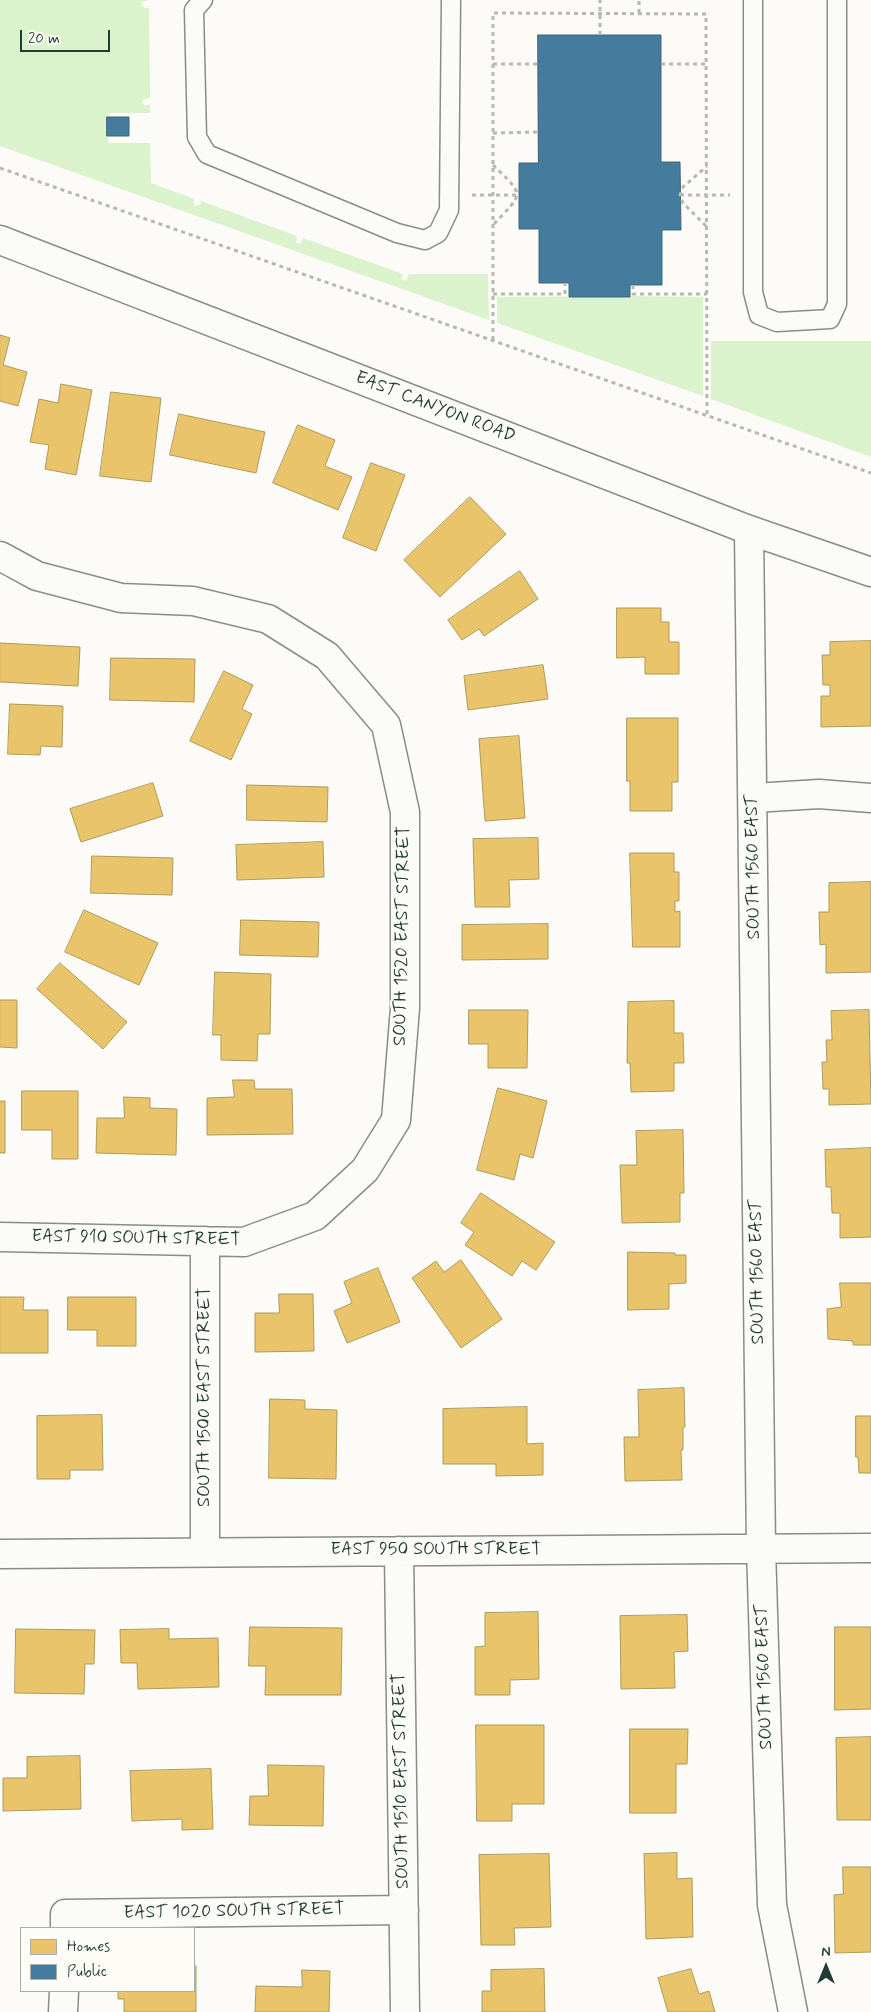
<!DOCTYPE html>
<style>
body{margin:0}
#map{position:relative;width:871px;height:2012px;overflow:hidden;background:#fcfbf8;font-family:Mynerve,sans-serif}
canvas{display:block}
.legend{position:absolute;left:20px;top:1927px;width:175px;height:65px;box-sizing:border-box;background:#fdfcf7;border:1px solid #a4b0a9;margin:0;padding:6px 9px;list-style:none;font-size:15px;color:#1f3d34}
.legend li{display:flex;align-items:center;gap:10px;height:25px}
.legend b{width:25px;border:1px solid #a4b0a9}
.north{position:absolute;left:801px;top:1942px;width:50px;height:50px;-webkit-text-stroke:4px #fdfcf7;paint-order:stroke;rotate:0deg;font-size:14px;font-weight:700;line-height:20px;text-align:center;color:#1f3d34}
.north::after{content:'';display:block;margin:auto;width:18px;height:22px;background:#1f3d34;clip-path:polygon(50% 0,100% 100%,50% 72%,0 100%)}
.scale{position:absolute;left:20px;top:30px;width:90px;height:22px;box-sizing:border-box;border:2px solid #1f3d34;border-top:0;padding-left:6px;font-size:15px;line-height:18px;white-space:nowrap;color:#1f3d34;-webkit-text-stroke:4px #fdfcf7;paint-order:stroke}
</style>
<div id="map">
<canvas width="871" height="2012"></canvas>
<ul class="legend">
<li><b style="height:14px;background:#e9c46a"></b>Homes</li>
<li><b style="height:14px;background:#457b9d"></b>Public</li>
</ul>
<div class="north">N</div>
<div class="scale">20 m</div>
</div>
<script>
const context = document.querySelector('canvas').getContext('2d');
context.lineJoin = 'round';
function paint(path, color) {
  context.fillStyle = color;
  context.fill(path, 'evenodd');
}
function stroke(path, color, width, dash) {
  context.strokeStyle = color;
  context.lineWidth = width;
  context.lineCap = dash ? 'butt' : 'round';
  context.setLineDash(dash || []);
  context.stroke(path);
}
function write(font, color, halo, rows, align = 'center') {
  context.font = font + ' Mynerve,sans-serif';
  context.lineWidth = 5;
  context.setLineDash([]);
  context.textBaseline = 'middle';
  context.strokeStyle = halo;
  context.fillStyle = color;
  for (const [text, x, y, turn = 0] of rows) {
    context.save();
    context.translate(x, y);
    context.rotate((+turn || 0) * Math.PI / 180);
    context.textAlign = isNaN(turn) ? turn : align;
    if (halo) context.strokeText(text, 0, 0);
    context.fillText(text, 0, 0);
    context.restore();
  }
}
const green = new Path2D(`
 M0 0H149L141 2 144 8H149L150 98 142 100 144 105H150V113H109L107 136 109 143H150L151 183 194 199V206L200 205 201 201 297 236 296 243 300 244 303 238 403 274 401 279 406 281 409 274H488L489 320 0 146Z
 M630 296 703 297V396L497 323V297Z
 M711 341H871V457L711 399Z`);
const homes = new Path2D(`
 M0 335 10 338 3 365 27 372 18 406 0 401Z
 M61 384 92 390 76 475 45 469 49 445 30 442 39 399 58 403Z
 M111 392 161 398 151 482 100 476Z
 M179 414 265 432 256 473 170 455Z
 M298 425 335 440 325 466 352 477 338 510 273 483Z
 M371 463 405 475 376 551 343 538Z
 M470 497 506 534 440 597 404 560Z
 M520 571 538 599 484 636 479 629 462 640 448 620Z
 M617 608H661V622H669V642H679V674H645V657L617 658Z
 M871 641V726L821 727V696H830V685H823L822 655H830V642Z
 M0 643 80 647 78 686 0 682Z
 M111 658 195 659 194 702 110 700Z
 M543 665 548 699 468 710 464 676Z
 M224 671 253 685 242 709 252 714 231 760 190 741Z
 M10 704 63 706 62 747 41 746 40 755 8 754Z
 M627 718H678V782H672V811H630V781H627Z
 M519 736 525 818 485 821 479 739Z
 M153 783 163 816 81 842 70 809Z
 M247 785 328 787 327 822 247 820Z
 M538 838 539 879 509 880 510 907H475L473 839Z
 M323 842 324 877 237 880 236 845Z
 M630 853H674V872H679V901H675V912L680 911V947H633Z
 M92 856 173 858 172 895 91 893Z
 M871 882V972L826 973V944L820 945 819 912H829V883Z
 M84 910 158 943 139 985 65 952Z
 M241 920 319 922 318 957 240 955Z
 M548 924V959L462 960V925Z
 M60 963 127 1022 103 1049 37 989Z
 M215 972 271 974 270 1034H258L257 1061 221 1060V1035H213Z
 M0 1000H17V1048L0 1047Z
 M674 1001V1033H683L684 1063H674V1091L631 1092 630 1063H627L628 1002Z
 M469 1010H528L527 1068H488V1044H469Z
 M869 1010 871 1104 829 1105V1089H823L822 1062H827L826 1040H832L831 1011Z
 M233 1080H254L255 1089H292L293 1134 207 1135V1098L234 1097Z
 M498 1088 547 1101 533 1158 520 1154 514 1180 477 1170Z
 M22 1091H78V1159H52V1130H22Z
 M124 1097 150 1098V1108L177 1109 176 1155 96 1153 97 1118H124Z
 M0 1101H5V1153H0Z
 M683 1130 684 1193H680V1222L622 1223 620 1165H637L636 1131Z
 M871 1148V1237L840 1238V1213H832L831 1187H826L825 1150Z
 M481 1193 555 1242 536 1270 522 1261 512 1276 465 1245 474 1232 461 1223Z
 M628 1252 675 1253V1255H686V1283L669 1284V1309L628 1310Z
 M461 1260 502 1319 461 1348 412 1278 436 1261 444 1272Z
 M378 1268 400 1322 347 1343 334 1311 352 1303 344 1282Z
 M840 1283H871V1345H853V1341L828 1339 827 1309 841 1307Z
 M279 1294H313L314 1351 255 1352V1313H279Z
 M0 1297H24L23 1310H48V1353H0Z
 M68 1297H136V1346H97V1330H68Z
 M684 1388 685 1427H683V1450H681L682 1480 625 1481 624 1437H639L638 1390Z
 M270 1399 305 1400V1409L337 1410 336 1479 269 1478Z
 M527 1407V1444L543 1443V1475L496 1476V1464H443V1409Z
 M102 1415 103 1470H70V1479H37V1416Z
 M856 1416H871V1473H859L858 1457H856Z
 M538 1612 539 1679 510 1680V1695H475V1647L485 1646V1613Z
 M687 1615 688 1651 674 1652 675 1688 621 1689 620 1616Z
 M250 1627 342 1628 341 1695H265L266 1666H249Z
 M835 1627H871V1709L835 1710Z
 M16 1629 95 1630 94 1664H85L84 1694 15 1693Z
 M169 1629V1639L218 1638 219 1687 138 1689 137 1663H121L120 1630Z
 M476 1725H544V1804H512V1821H477Z
 M630 1729H688L687 1764H676V1813H630Z
 M871 1737V1820H837L836 1738Z
 M80 1756 81 1809 3 1811V1778H27V1757Z
 M268 1765 324 1766 323 1826 249 1825 250 1796H268Z
 M211 1769 213 1829 182 1830V1819L132 1821 130 1771Z
 M677 1853V1879L692 1878 693 1937 646 1939 644 1854Z
 M549 1854 551 1927 514 1928 515 1945H481L479 1855Z
 M843 1867H871V1952L835 1953 834 1895 843 1894Z
 M194 1966H196V2012H124V1999H118V1991H194Z
 M544 1969 545 2012H482V1991H491V1970Z
 M691 1969 699 1994 709 1991 715 2012H668L658 1978Z
 M302 1970 330 1971 329 2012H255L256 1986 302 1987Z`);
const public = new Path2D(`
 M538 35H661V162H680L681 230H662V285H630V297H569V283H539V229H519V163H538Z
 M107 117H129V136H107Z`);
const path = new Path2D(`
 M639 13V0
 M600 35V0
 M493 64H538
 M661 64H706
 M493 133 538 132
 M493 165C525 196 524 192 493 225
 M0 168 871 473
 M472 195H519
 M680 195H730
 M706 226 683 203 680 195 683 187 707 166
 M633 285V294H707
 M493 294H565V283
 M493 340V13L706 14 707 415`);
const service = new Path2D(`
 M203 0 194 10 197 137 207 154 397 233 425 240 438 233 449 210 451 0
 M753 0V292L759 315 777 322 830 319 837 304V0`);
const minor = new Path2D(`
 M749 530 761 1548 772 1905 793 2012
 M0 556 37 576 121 598 193 601 268 619 327 656 386 725 405 812V1008L396 1120 365 1170 315 1216 244 1242 0 1237
 M754 798 819 794 871 798
 M399 1551 405 2012
 M205 1552V1241
 M0 1554 871 1548
 M65 1928V1914L404 1910
 M63 2012 64 1991`);
const secondary = new Path2D(`
 M0 240 749 530 871 572`);
const streetNames = [
 ["EAST CANYON ROAD",435,408,21],
 ["SOUTH 1560 EAST",754,867,-91],
 ["SOUTH 1520 EAST STREET",403,936,-89],
 ["EAST 910 SOUTH STREET",136,1239,1],
 ["SOUTH 1560 EAST",758,1272,-91],
 ["SOUTH 1500 EAST STREET",205,1397,-90],
 ["EAST 950 SOUTH STREET",436,1550],
 ["SOUTH 1560 EAST",765,1677,-92],
 ["SOUTH 1510 EAST STREET",402,1781,-91],
 ["EAST 1020 SOUTH STREET",234,1912,-1]
];
paint(green, '#daf3cd');
paint(homes, '#e9c46a');
stroke(homes, '#ac9c5a', 1);
paint(public, '#457b9d');
stroke(public, '#3a687e', 1);
stroke(service, '#888d8a', 21);
stroke(minor, '#888d8a', 31);
stroke(secondary, '#888d8a', 31);
stroke(path, '#b5b8b6', 3, [4, 4]);
stroke(service, '#fbfbf9', 18);
stroke(minor, '#fbfbf9', 28);
stroke(secondary, '#fbfbf9', 28);
write('18px', '#1f3d34', '#fdfcf7', streetNames);
</script>
